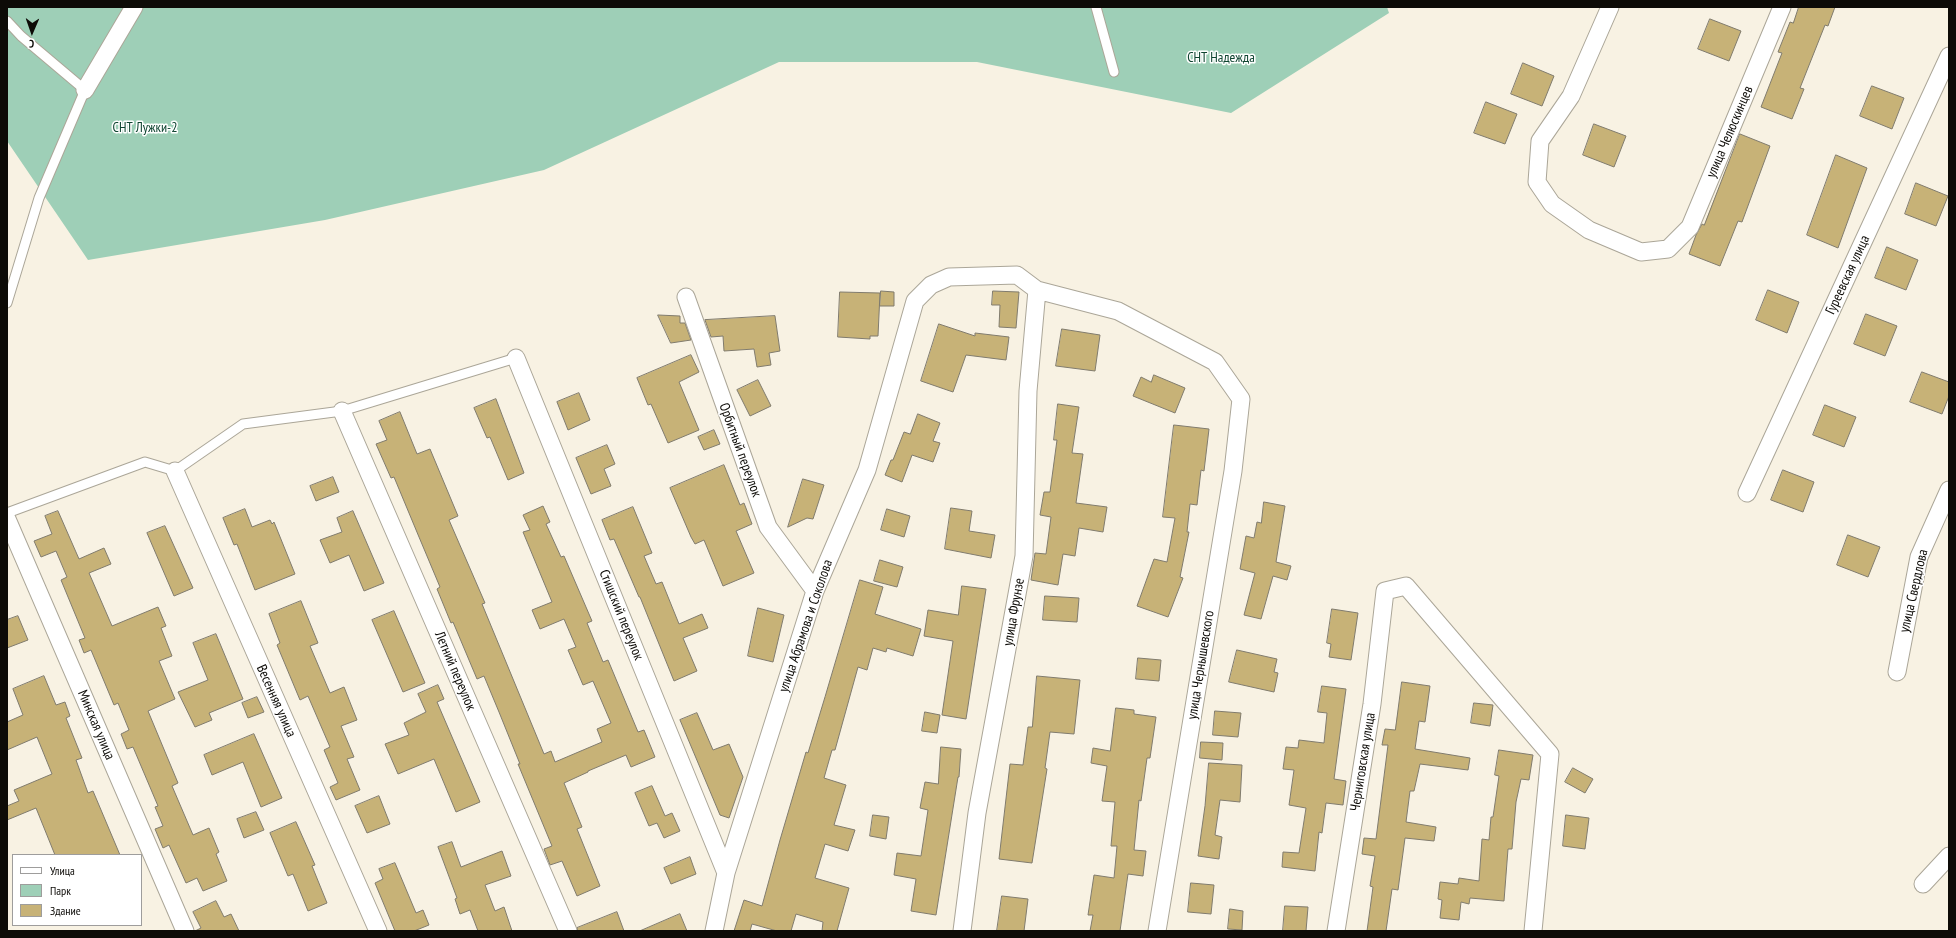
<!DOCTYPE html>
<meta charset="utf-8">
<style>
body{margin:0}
#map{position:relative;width:1956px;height:938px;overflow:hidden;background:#f8f2e3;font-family:"PT Sans Narrow",sans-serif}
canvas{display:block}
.frame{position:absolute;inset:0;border:8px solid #0d0b07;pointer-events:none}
.legend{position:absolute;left:12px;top:854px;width:130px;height:72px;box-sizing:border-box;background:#fff;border:1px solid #9e9d9c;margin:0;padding:5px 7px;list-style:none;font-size:12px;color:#0d0b07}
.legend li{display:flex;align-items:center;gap:8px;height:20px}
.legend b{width:20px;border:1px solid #9e9d9c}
.north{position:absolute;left:12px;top:12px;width:40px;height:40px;-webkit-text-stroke:3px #fff;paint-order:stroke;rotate:182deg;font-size:11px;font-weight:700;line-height:16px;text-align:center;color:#0d0b07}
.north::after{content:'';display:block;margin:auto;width:14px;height:18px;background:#0d0b07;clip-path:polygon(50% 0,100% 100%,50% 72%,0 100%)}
</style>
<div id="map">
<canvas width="1956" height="938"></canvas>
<div class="frame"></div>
<ul class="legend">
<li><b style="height:5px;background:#fff"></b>Улица</li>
<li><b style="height:11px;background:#9ecfb7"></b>Парк</li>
<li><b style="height:11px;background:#c7b277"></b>Здание</li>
</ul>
<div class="north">С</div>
</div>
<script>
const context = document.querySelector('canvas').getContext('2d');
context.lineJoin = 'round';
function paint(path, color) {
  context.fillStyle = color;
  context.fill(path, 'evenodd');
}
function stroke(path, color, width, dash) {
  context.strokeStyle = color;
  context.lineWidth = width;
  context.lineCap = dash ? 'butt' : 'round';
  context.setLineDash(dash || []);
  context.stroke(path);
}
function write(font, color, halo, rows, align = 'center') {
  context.font = font + ' "PT Sans Narrow",sans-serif';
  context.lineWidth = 3;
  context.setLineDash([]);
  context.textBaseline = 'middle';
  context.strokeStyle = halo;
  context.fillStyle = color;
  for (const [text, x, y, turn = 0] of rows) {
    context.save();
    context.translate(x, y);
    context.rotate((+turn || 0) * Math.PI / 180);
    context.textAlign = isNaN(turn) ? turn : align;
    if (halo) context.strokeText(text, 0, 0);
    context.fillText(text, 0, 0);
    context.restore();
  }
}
const green = new Path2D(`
 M7 7H1387L1389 13 1231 113 977 62H779L544 170 325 220 88 260 7 141Z`);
const building = new Path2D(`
 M1799 7H1835L1828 26 1825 25 1800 88 1804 89 1792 119 1761 107 1782 53 1778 52 1790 22 1793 23Z
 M1710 19 1741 31 1729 61 1698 49Z
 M1523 63 1554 76 1542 106 1511 94Z
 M1872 86 1904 98 1892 129 1860 116Z
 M1486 102 1517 114 1505 144 1474 133Z
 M1594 124 1626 136 1614 167 1583 155Z
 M1740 134 1770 146 1742 222 1738 221 1720 266 1689 254 1696 235 1702 224 1704 225Z
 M1836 155 1867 168 1838 248 1807 235Z
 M1916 183 1948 196 1936 226 1905 214Z
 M1887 247 1918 260 1906 290 1875 278Z
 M1768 290 1799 302 1787 333 1756 320Z
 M881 291 894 292V306H880Z
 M993 291 1019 292 1016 328 999 327 1000 305H992Z
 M840 292 880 293 878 336H870V339L838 337Z
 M1866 314 1897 326 1885 356 1854 344Z
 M658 315 680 316V323H685L691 340 671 343Z
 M775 316 780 351 769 353 771 365 757 367 754 349 724 351 723 336 711 337 705 320Z
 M939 324 975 336V333L1009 337 1006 360 966 355 953 392 921 381Z
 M1062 329 1100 335 1095 371 1056 366Z
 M691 355 699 372 679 382 699 430 668 443 651 404 648 405 637 378Z
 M1922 372 1949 382V396L1942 414 1910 402Z
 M1154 375 1185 388 1175 413 1133 396 1141 377 1151 382Z
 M758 380 771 406 750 416 737 390Z
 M579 393 590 420 568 430 557 402Z
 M496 399 524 473 508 480 490 437 487 438 474 408Z
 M1058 404 1079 407 1072 453 1083 454 1076 503 1107 507 1103 532 1079 528 1075 556 1063 554 1058 585 1031 580 1035 553 1046 554 1051 517 1040 515 1044 492H1050L1057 440H1054Z
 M1825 405 1856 417 1844 447 1813 435Z
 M400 412 417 454 430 449 458 516 449 520 485 603 482 604 544 754 551 751 555 762 602 742 597 729 611 723 593 681 583 685 568 650 576 647 564 619 540 629 532 610 552 602 523 532 530 530 523 515 543 506 550 522 546 524 561 557 564 556 592 621 587 623 603 662 608 660 638 732 644 730 655 757 631 767 626 755 588 771V772L564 783 582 827 577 829 600 886 577 896 562 861 550 865 544 849 552 846 518 764H520L499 712 484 676 477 679 453 622 451 623 437 589 440 587 419 537 394 477 391 478 376 444 387 440 379 421Z
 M918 414 940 423 933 441 940 443 933 462 912 455 902 482 885 475 891 460H893L904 432 910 434Z
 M1174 425 1209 429 1204 471 1201 470 1197 505 1190 504 1187 532H1189L1180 577 1183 578 1168 617 1137 606 1154 559 1167 562 1175 518 1163 517Z
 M714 430 720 444 704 450 698 437Z
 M607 445 615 464 604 469 611 486 591 494 576 458Z
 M724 465 740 505 744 503 752 524 736 531 754 573 723 586 704 540 695 544 691 537 670 488Z
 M1783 470 1814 482 1803 512 1771 500Z
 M333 477 339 492 316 501 310 486Z
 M803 479 824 485 813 519 807 518 788 527Z
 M1264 502 1285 506 1276 562 1291 566 1287 580 1273 576 1261 619 1244 615 1255 573 1240 569 1246 536 1254 538 1257 522 1261 523Z
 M633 507 652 553 644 556 656 584 662 582 679 624 702 614 708 628 683 638 697 671 674 681 640 597H639L614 539 610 540 602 520Z
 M951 508 972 511 969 531 995 535 991 558 945 549Z
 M245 509 252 527 270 520 272 524 274 522 295 574 255 590 237 544 234 545 223 518Z
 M887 509 910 516 904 537 881 530Z
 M58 511 79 559 104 548 111 564 89 573 112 626 158 607 166 626 161 628 172 656 159 661 175 699 148 711 178 783 172 786 193 835 209 828 219 852 216 854 227 881 203 891 197 878 186 883 169 845 163 848 155 829 163 826 155 807 158 806 133 747 127 749 121 734 129 730 118 703 114 705 91 650 84 653 79 640 85 638 61 580 67 577 56 551 41 557 34 541 52 534 45 516Z
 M353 511 384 583 364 591 349 555 330 563 320 540 342 532 337 518Z
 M165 526 193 588 174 596 147 533Z
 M1848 535 1880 547 1868 577 1837 565Z
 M880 560 903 567 897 587 874 581Z
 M860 580 883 587 875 614 921 629 913 656 887 648 886 652 873 648 867 670 858 667 835 750H832L824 778 846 785 834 825 855 830 848 851 825 844 815 878 849 888 837 931H822L823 922 796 914 791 931H777L752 924 750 931H734L744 900 762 906 780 840 806 752 808 753 825 697Z
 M962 586 986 589 966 719 942 715 953 641 924 636 928 610 958 615Z
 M1045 596 1079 598 1077 622 1043 620Z
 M301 601 318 643 310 646 330 693 344 687 357 720 341 726 354 757 347 759 360 790 336 800 330 787 338 783 324 750 330 747 308 696 300 700 277 645 280 643 269 614Z
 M758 608 784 615 773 662 748 656Z
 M1332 609 1358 613 1351 660 1329 657 1331 644 1327 643Z
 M394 611 425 683 403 692 372 620Z
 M18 616 28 640 7 648V620Z
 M216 634 243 699 209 713 212 720 195 727 178 692 208 680 193 643Z
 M1237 650 1277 659 1274 672 1278 673 1274 692 1229 682Z
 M1138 658 1161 660 1159 681 1136 679Z
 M44 676 56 705 65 702 70 716 66 718 82 758 76 760 88 793 93 791 120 855H55L36 808 7 820V806L19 801 14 790 52 774 37 737 7 750V722L23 715 13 689Z
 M1037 676 1080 680 1074 734 1050 732 1045 768 1047 769 1032 863 999 859 1010 764 1023 765 1028 727H1032Z
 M1402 682 1430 686 1425 722 1419 721 1415 749 1470 758 1468 770 1420 764 1414 791H1410L1406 822 1436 827 1434 841 1405 838 1398 890 1392 889 1386 931H1367L1373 887 1370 886 1375 856 1362 854 1364 838 1376 839 1388 745H1382L1385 729 1395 730Z
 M438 685 444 699 437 702 480 802 456 812 434 759 398 774 385 744 409 735 404 723 426 712 418 694Z
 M1322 686 1346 689 1334 779 1346 781 1343 805 1326 803 1322 833 1319 832 1315 871 1282 867 1283 852 1299 853 1306 808 1289 805 1294 770 1283 769 1286 747 1298 748 1299 740 1324 743 1327 713 1318 712Z
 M257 697 264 712 248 718 242 703Z
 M1474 703 1493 705 1490 726 1471 723Z
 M1116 708 1134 710V714L1156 717 1150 758H1147L1141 801 1139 800 1134 850 1146 851 1143 876 1128 874 1120 931H1090L1093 915H1088L1094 875 1114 878 1117 846H1111L1115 802 1102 801 1107 766 1091 763 1093 748 1110 751Z
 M1215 711 1241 713 1238 737 1213 735Z
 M925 712 940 715 937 733 922 731Z
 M697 713 713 750 729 744 743 777 729 818 720 815 680 720Z
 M254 734 282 798 261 807 243 762 212 775 204 755Z
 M1201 742 1223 743 1222 760 1200 758Z
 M941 747 961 749 959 777H958L936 915 911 911 916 879 894 875 897 853 921 856 928 810 920 808 925 782 938 784Z
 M1499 750 1533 755 1529 780 1521 779 1516 802 1512 849H1508L1504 901 1470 898 1469 904 1461 902 1459 920 1440 918 1442 900 1438 899 1440 882 1458 884 1459 878 1479 881 1482 839 1489 840 1491 817H1493L1499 776 1495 775Z
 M1209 763 1242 765 1240 802 1220 800 1215 835 1222 837 1219 859 1198 856 1205 806Z
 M1573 768 1593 779 1585 793 1565 782Z
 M652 786 665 816 672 813 680 831 664 838 657 823 649 826 635 793Z
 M379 796 390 824 367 833 355 806Z
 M256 812 264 830 244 838 237 819Z
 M873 815 889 817 886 839 870 836Z
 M1566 815 1589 818 1585 849 1563 846Z
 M296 822 315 865 312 866 327 903 308 911 293 874 288 876 270 833Z
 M452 842 461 867 502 851 511 876 485 885 495 911 504 907 512 931H478L470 910 460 914 455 899 457 898 438 847Z
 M690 857 696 874 671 884 664 868Z
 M395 863 416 913 423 910 429 925 414 931H395L375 883 383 879 379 869Z
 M1191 883 1214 885 1211 914 1188 912Z
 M1002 896 1028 899 1024 931H997Z
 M216 901 224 917 231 914 239 931H195L201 928 193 912Z
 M1285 906 1308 907 1306 931H1283Z
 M1230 909 1243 911 1242 930 1228 929Z
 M617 912 624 931H578L577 928Z
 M680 914 687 931H640Z`);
const service = new Path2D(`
 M1096 7 1114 72
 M7 21 21 36 85 90 39 198 7 303
 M7 513 145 462 175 471 243 424 342 411 516 358`);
const minor = new Path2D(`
 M1610 7 1571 96 1540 141 1537 182 1552 204 1589 230 1641 252 1668 249 1690 227 1782 7
 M85 90 134 7
 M686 297 768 527 815 591
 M516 358 726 873
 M342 411 568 931
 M175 471 378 931
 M1747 493 1949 56
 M7 519 185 931
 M1897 672 1919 557 1949 490
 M1923 884 1949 856
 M714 931 726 873 815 591 867 470 915 301 931 285 949 277 1017 275 1037 290 1118 311 1215 362 1241 399 1233 471 1157 931
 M962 931 977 813 1024 556 1028 391 1037 290
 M1336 931 1372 704 1385 591 1406 586 1550 754 1533 931`);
const parkNames = [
 ["СНТ Надежда",1221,58],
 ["СНТ Лужки-2",145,128]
];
const streetNames = [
 ["улица Челюскинцев",1730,132,-67],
 ["Гуреевская улица",1848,275,-65],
 ["Орбитный переулок",740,450,70],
 ["улица Свердлова",1914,591,-77],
 ["улица Фрунзе",1014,612,-80],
 ["Стишский переулок",621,615,68],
 ["улица Абрамова и Соколова",806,626,-71],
 ["улица Чернышевского",1201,665,-81],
 ["Летний переулок",455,671,67],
 ["Весенняя улица",276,701,66],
 ["Минская улица",96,725,67],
 ["Черниговская улица",1363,762,-81]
];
paint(green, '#9ecfb7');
paint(building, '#c7b277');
stroke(building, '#807b6d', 1);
stroke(service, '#aba698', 11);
stroke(minor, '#aba698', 19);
stroke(service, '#fff', 9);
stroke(minor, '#fff', 17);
write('14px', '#0e4430', '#fff', parkNames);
write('14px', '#0d0b07', '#fff', streetNames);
</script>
